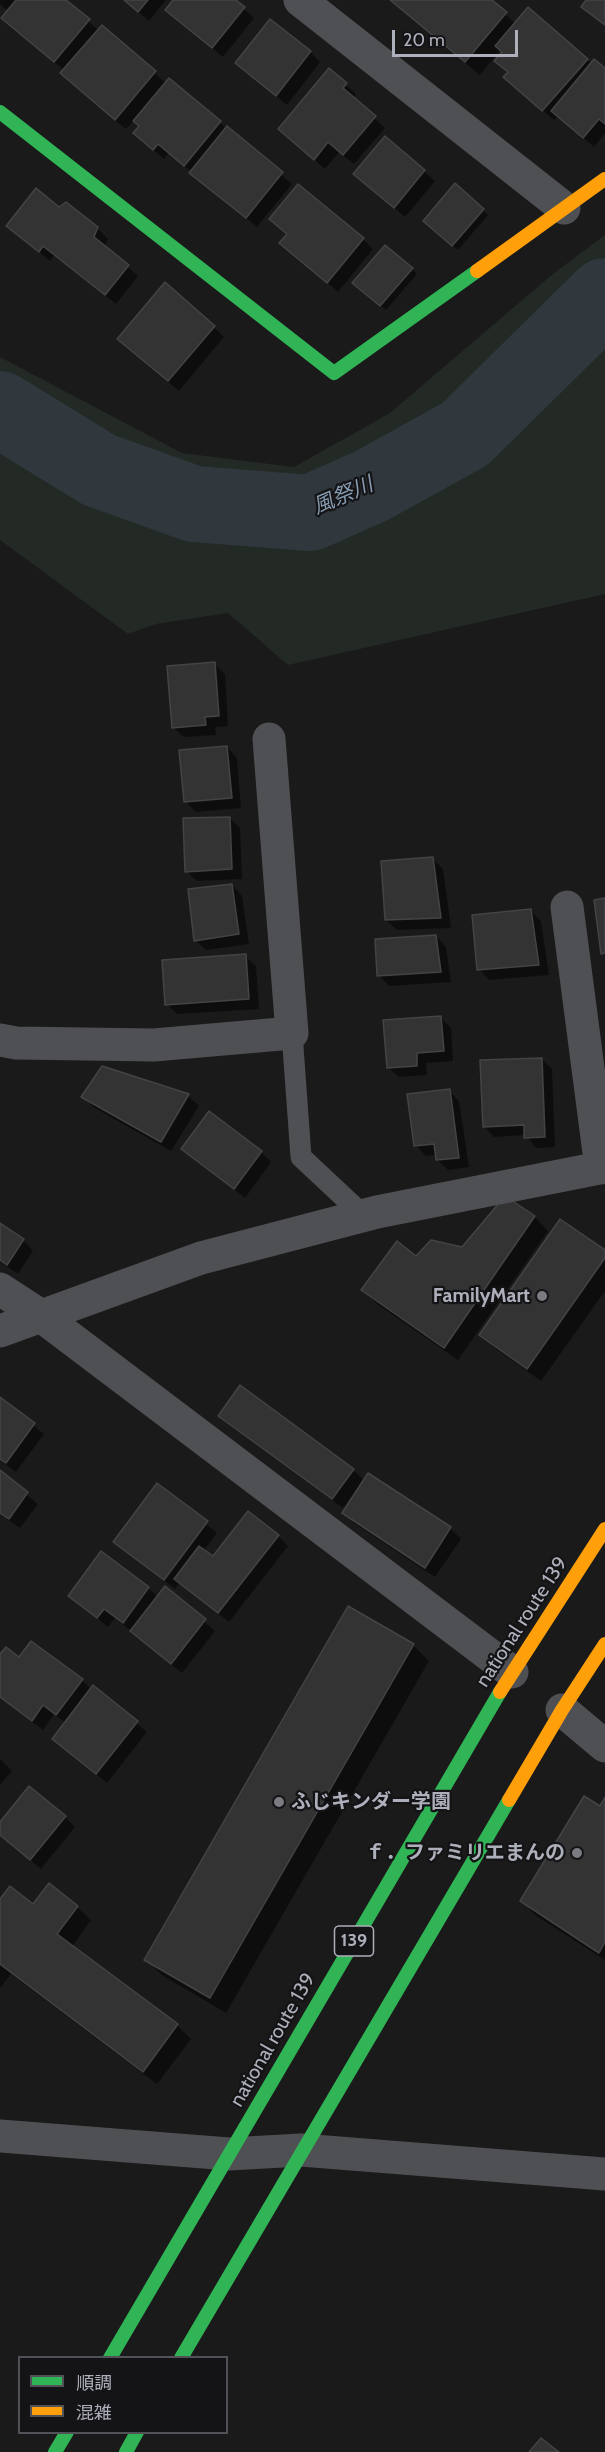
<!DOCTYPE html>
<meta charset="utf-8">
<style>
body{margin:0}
#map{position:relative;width:605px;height:2452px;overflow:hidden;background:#1a1a1a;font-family:Cabin,"Noto Sans JP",sans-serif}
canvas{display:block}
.legend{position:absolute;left:18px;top:2356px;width:210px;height:78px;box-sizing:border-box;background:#141416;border:2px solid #515258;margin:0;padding:8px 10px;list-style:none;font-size:18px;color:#adb0ba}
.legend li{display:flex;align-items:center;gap:12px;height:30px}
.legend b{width:30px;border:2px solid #515258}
.scale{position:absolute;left:392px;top:30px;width:126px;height:27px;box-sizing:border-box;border:3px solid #adb0ba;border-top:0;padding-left:8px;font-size:18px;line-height:21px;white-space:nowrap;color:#adb0ba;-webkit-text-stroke:4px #141416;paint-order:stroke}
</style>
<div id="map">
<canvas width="605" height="2452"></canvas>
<ul class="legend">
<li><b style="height:8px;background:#30b455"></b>順調</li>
<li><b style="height:8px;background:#ff9f0a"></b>混雑</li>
</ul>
<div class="scale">20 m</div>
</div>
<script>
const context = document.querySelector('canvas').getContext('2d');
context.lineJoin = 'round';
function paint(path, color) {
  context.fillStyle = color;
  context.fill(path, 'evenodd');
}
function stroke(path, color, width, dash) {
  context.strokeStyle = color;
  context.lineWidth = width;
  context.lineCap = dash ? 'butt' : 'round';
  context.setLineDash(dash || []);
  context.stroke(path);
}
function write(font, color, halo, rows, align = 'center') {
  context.font = font + ' Cabin,"Noto Sans JP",sans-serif';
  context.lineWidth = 4.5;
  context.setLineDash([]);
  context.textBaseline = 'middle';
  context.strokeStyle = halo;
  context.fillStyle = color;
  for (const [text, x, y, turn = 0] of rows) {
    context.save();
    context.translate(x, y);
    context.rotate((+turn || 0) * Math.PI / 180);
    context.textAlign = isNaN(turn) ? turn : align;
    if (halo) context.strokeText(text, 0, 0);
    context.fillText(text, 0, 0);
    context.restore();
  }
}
const green = new Path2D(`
 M605 235V594L288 665 228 613 156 624 128 634 0 540V357L182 453 294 467 390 413 554 273Z`);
const shadow = new Path2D(`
 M0 0H64L99 31 102 27 166 83 169 80 292 184 257 227 169 153 164 159 145 143 135 133 141 126 134 120 126 129 72 84 65 71 3 18 8 11 0 4Z
 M124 0H166L149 21Z
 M175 0H234L254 18 223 57 167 10Z
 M389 0H489L516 24 605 70V133L594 147 558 116 554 120 515 87 500 50 480 75Z
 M310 52 320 62 287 105 237 63Z
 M329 70 356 94 353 99 385 128 354 164 339 152 325 169 280 129Z
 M385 138 435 181 405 217 366 184Z
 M59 208 97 228 108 239 104 247 138 276 116 304 54 255 50 261 8 226Z
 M483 210 488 215 458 250 430 226Z
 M271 219 363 239 373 249 338 292 281 243 288 235Z
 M412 269 417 274 386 310 360 288Z
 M214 327 224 337 179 391 129 349Z
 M214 664 225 674 228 726 215 727 216 735 184 737 173 727Z
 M227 747 237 758 241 808 196 812 185 801Z
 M229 818 240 828 242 879 197 881 186 871Z
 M433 859 443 869 451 928 397 930 386 920Z
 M232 885 242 896 249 944 206 950 195 940Z
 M530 910 541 921 549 975 489 980 479 969Z
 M436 936 446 947 451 982 389 986 379 975Z
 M245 956 256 966 259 1009 177 1014 167 1004Z
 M440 1017 451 1028 453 1061 426 1063 427 1075 399 1077 388 1067Z
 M542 1059 552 1069 555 1147 536 1148 526 1135 494 1137 484 1126Z
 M102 1068 188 1096 199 1106 171 1151 93 1107 83 1096Z
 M449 1091 459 1101 469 1167 448 1170 438 1160 437 1155 426 1156 416 1146Z
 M183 1148 261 1152 271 1162 245 1198Z
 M506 1197 535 1217 548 1231 458 1360 377 1304 363 1290 417 1258 462 1248Z
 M0 1225 23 1240 33 1251 18 1274 0 1262Z
 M605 1252V1291L541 1381 495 1348 481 1335Z
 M240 1387 353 1470 365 1481 369 1475 450 1528 461 1539 435 1577 354 1523 344 1513 354 1497 352 1496 343 1508 230 1426 220 1415Z
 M0 1399 44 1434 16 1472 0 1460Z
 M0 1472 38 1504 20 1528 0 1514Z
 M158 1485 217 1533 203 1551 213 1559 278 1536 288 1546 229 1622 180 1582 175 1589 115 1542Z
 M148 1588 158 1597 165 1589 215 1631 182 1673 115 1618 108 1627 70 1596Z
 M349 1608 413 1645 429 1661 226 2013 162 1975 146 1960Z
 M0 1656 19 1659 82 1680 92 1690 94 1688 147 1732 107 1783 54 1739 66 1723 54 1714 43 1730 0 1698Z
 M0 1759 12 1771 0 1785Z
 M605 1800V1960L535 1915 522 1901Z
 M65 1817 75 1827 41 1869 0 1834V1824Z
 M0 1901 33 1906 77 1907 91 1920 72 1947 177 2025 191 2039 157 2084 11 1974 0 1988Z`);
const river = new Path2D(`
 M0 409 99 470 194 504 310 513 371 486 465 434 605 296`);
const building = new Path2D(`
 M16 0H66L90 19 54 62 1 18Z
 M124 0H148L138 12Z
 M173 0H236L245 7 212 48 165 10Z
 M390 0H492L507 12 465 62Z
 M586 0H605V25L581 7Z
 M528 7 588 59 542 111 503 77 508 72 494 61 502 52 495 46Z
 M270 19 311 51 276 96 235 63Z
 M102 25 156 71 115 120 60 73Z
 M594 59 605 68V124L599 119 583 138 551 111Z
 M329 68 347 83 343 88 376 116 343 155 328 142 314 160 278 129Z
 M169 78 221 121 184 166 158 144 153 150 133 133 139 126 133 121Z
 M227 126 283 172 246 218 189 173Z
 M385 136 425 170 394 208 353 174Z
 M455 183 484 209 452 246 423 221Z
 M298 184 364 238 327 283 279 243 287 234 269 219Z
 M36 188 59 207 66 202 98 227 94 237 129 265 105 295 43 246 39 252 6 226Z
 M385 245 413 268 380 306 352 283Z
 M165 282 215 326 168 381 117 339Z
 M215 662 219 716 205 717 206 725 172 728 167 666Z
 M227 746 232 798 184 802 179 750Z
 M230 817 232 869 185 872 183 818Z
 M433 857 441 918 385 920 381 861Z
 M232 884 239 934 194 941 188 889Z
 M605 898V953L601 954 594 900Z
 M531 909 539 965 477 970 472 915Z
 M436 935 441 972 377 976 375 939Z
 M246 954 249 999 165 1005 162 960Z
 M441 1016 444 1051 417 1053V1066L387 1068 383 1020Z
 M542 1058 545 1137 524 1138V1125L483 1127 480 1060Z
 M102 1066 189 1094 161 1142 81 1097Z
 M450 1089 459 1158 436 1160 434 1144 414 1146 407 1094Z
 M209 1111 262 1151 234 1189 181 1149Z
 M505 1196 535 1216 444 1348 361 1290 397 1241 416 1256 431 1240 462 1247Z
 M560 1219 605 1250V1258L527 1369 479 1335Z
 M0 1223 24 1239 7 1265 0 1260Z
 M240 1385 354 1469 332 1499 218 1416Z
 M0 1397 35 1423 6 1463 0 1459Z
 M0 1470 28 1492 9 1519 0 1513Z
 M368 1473 451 1527 425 1568 342 1513Z
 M157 1483 208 1521 164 1580 113 1542Z
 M248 1511 279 1535 218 1613 174 1579 199 1546 213 1556Z
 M101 1551 149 1587 123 1623 104 1609 97 1618 68 1596Z
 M165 1586 206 1619 171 1664 130 1631Z
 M348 1606 414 1644 210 1998 144 1960Z
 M31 1641 83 1679 56 1715 43 1705 32 1721 0 1697V1654L6 1647 19 1657Z
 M93 1685 138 1721 96 1774 52 1739Z
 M29 1786 66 1816 30 1860 0 1835V1822Z
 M584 1796 600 1806 605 1797V1942L599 1953 520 1901Z
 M49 1883 78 1906 57 1934 178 2024 143 2072 0 1964V1899L10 1886 33 1904Z
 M541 2438 559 2452H529Z`);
const lane = new Path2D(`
 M292 1033 301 1157 364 1216`);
const street = new Path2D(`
 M300 0 564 208
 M567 907 601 1168
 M0 1040 16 1043 154 1045 292 1033 269 739
 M0 1289 40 1315 512 1672
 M0 1331 201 1258 377 1212 605 1167
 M562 1710 605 1746
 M0 2136 229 2154 301 2150 605 2174`);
const fast = new Path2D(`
 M0 112 334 373 477 271
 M110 2358 500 1692
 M181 2358 509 1800
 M55 2452 67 2432
 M126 2452 137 2432`);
const slow = new Path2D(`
 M477 271 605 179
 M500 1692 605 1529
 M509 1800 562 1710 605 1644`);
const markers = [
 [542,1296,6,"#7a7c82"],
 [279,1802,6,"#7a7c82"],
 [577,1853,6,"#7a7c82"]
];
const shields = [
 [354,1941,39]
];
const shieldNames = [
 ["139",354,1941]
];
const poiNames = [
 ["FamilyMart",530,1296],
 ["ふじキンダー学園",291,1802,"left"],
 ["ｆ．ファミリエまんの",565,1853]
];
const streetNames = [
 ["national route 139",522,1622,-57],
 ["national route 139",273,2040,-60]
];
const waterNames = [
 ["風祭川",343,496,-23]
];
paint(green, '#232924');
paint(shadow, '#0007');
stroke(river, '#30373d', 76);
paint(building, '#333334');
stroke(building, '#434446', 1.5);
stroke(lane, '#4f5053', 21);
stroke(street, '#4f5053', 33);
stroke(fast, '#30b455', 14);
stroke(slow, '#ff9f0a', 14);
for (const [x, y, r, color] of markers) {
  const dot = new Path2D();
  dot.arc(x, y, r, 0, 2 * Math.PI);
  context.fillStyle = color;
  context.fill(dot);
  stroke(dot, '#141416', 2);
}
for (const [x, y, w] of shields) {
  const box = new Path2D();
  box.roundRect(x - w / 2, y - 15, w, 30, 4.5);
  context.fillStyle = '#141416';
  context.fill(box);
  stroke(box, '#adb0ba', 1.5);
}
write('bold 18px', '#adb0ba', null, shieldNames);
write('bold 20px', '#adb0ba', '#141416', poiNames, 'right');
write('20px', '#adb0ba', '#141416', streetNames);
write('italic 21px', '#879cb2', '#141416', waterNames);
</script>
